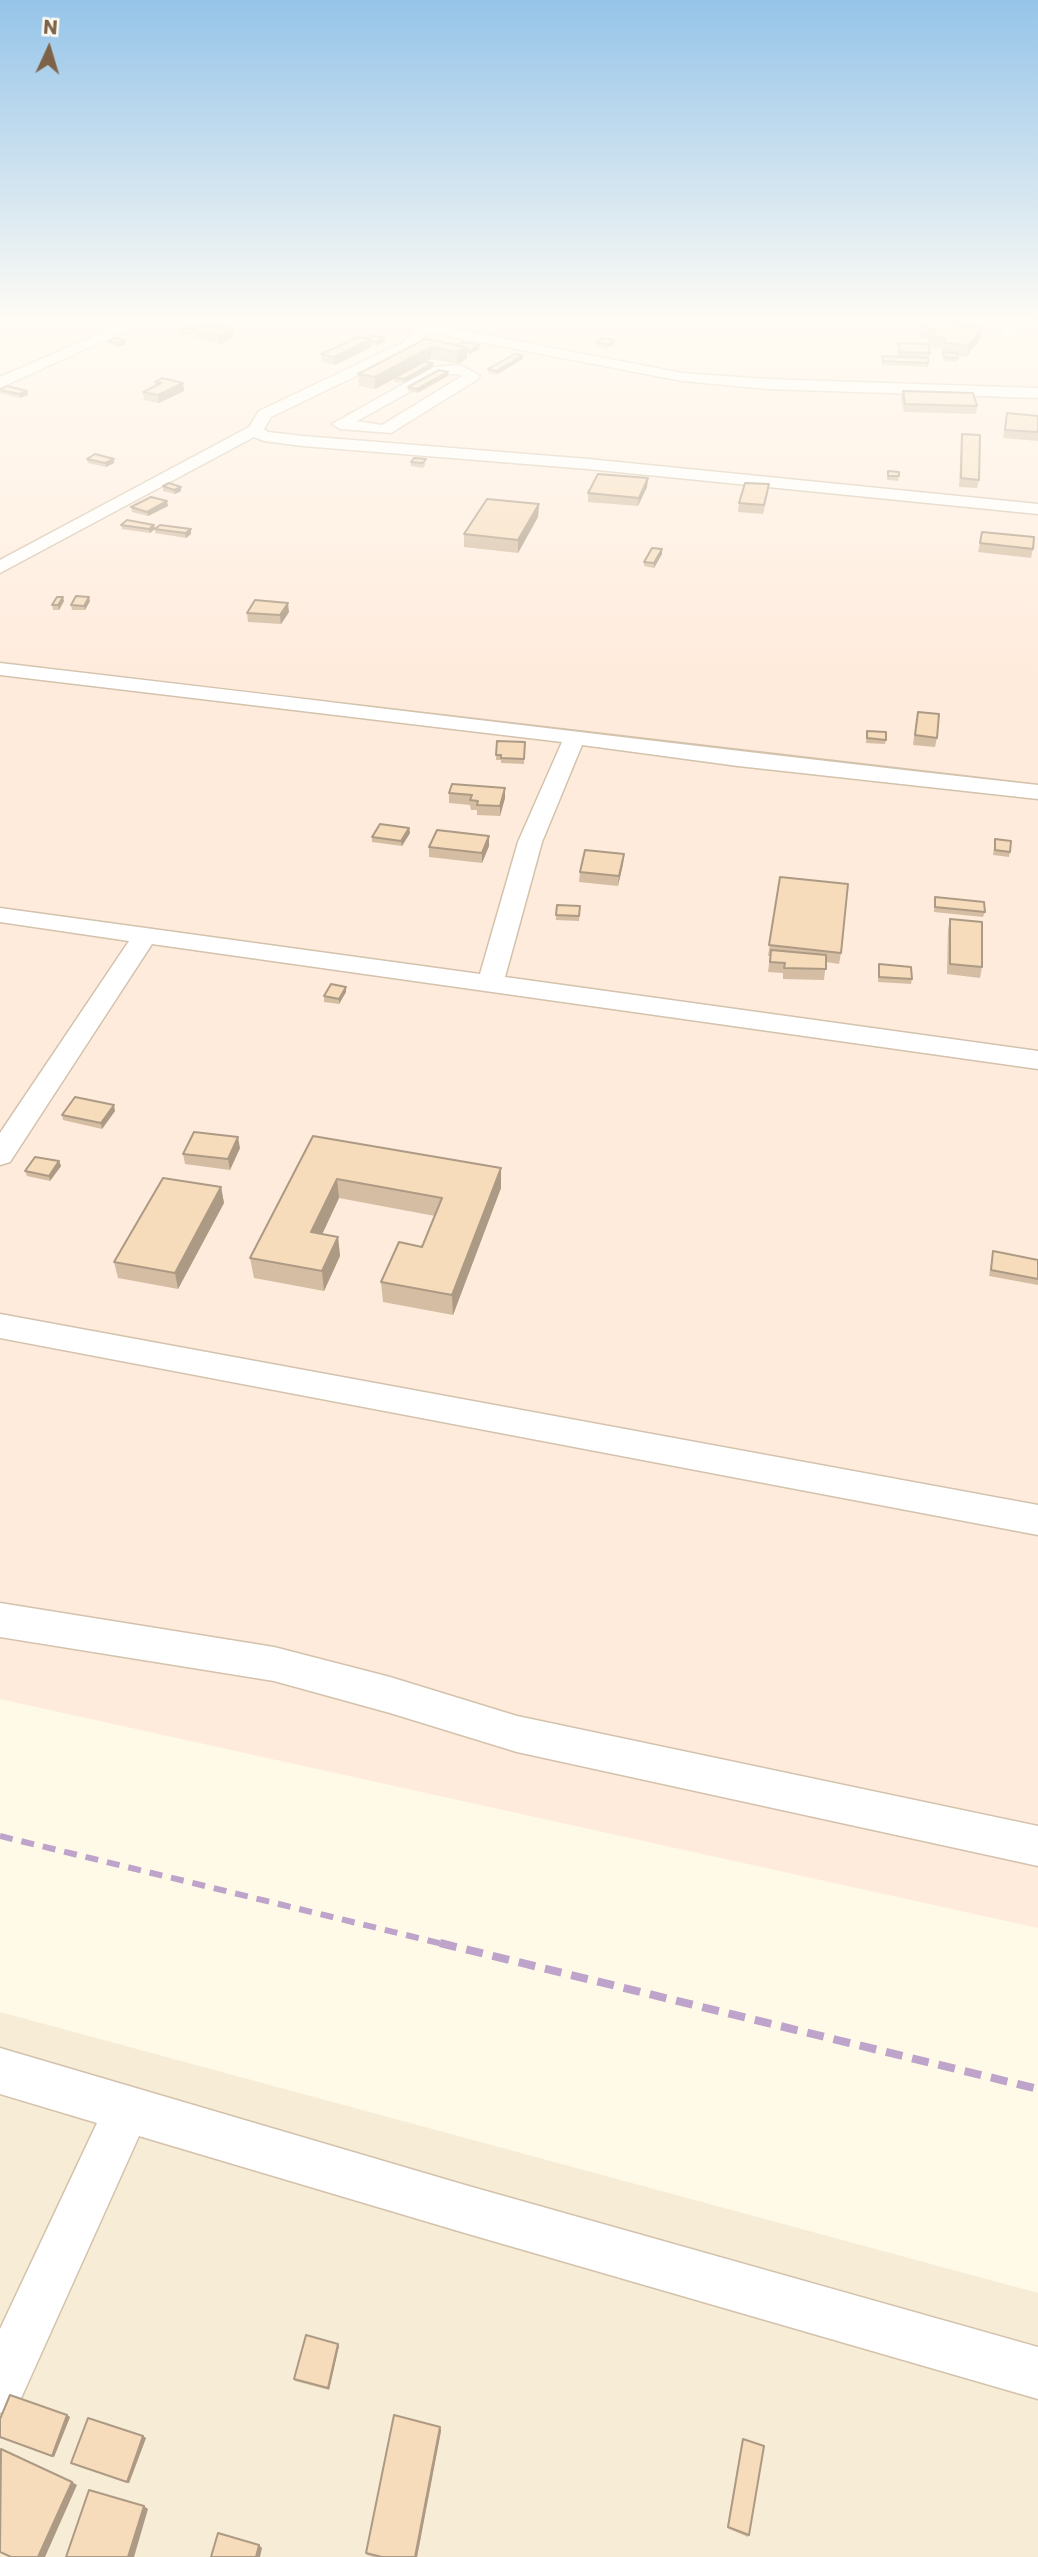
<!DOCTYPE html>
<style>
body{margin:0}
#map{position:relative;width:1038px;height:2557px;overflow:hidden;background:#fff9e8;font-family:Poppins,sans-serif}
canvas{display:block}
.north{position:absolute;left:14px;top:14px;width:70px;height:70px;-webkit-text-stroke:5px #fffbf1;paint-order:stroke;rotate:4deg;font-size:19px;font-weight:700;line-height:28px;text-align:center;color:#7d6248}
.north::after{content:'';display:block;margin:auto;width:24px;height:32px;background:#7d6248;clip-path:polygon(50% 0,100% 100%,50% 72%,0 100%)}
</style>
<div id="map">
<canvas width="1038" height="2557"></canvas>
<div class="north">N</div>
</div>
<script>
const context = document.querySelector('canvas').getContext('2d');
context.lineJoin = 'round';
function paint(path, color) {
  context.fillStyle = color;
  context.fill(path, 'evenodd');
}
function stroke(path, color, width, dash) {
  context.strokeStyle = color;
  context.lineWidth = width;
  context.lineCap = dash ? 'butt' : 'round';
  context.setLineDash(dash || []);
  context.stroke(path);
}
const residential = new Path2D(`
 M0 2012 1038 2293V2557H0Z`);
const commercial = new Path2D(`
 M0 322H1038V1928L0 1699Z`);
const minor = new Path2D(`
 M126 322H145L0 388V377Z
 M392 322H437L435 325 682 373 767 379 1038 388V398L767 389 682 381 428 332 412 349 271 417 264 429 268 432 303 436 588 459 1038 504V514L588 469 303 446 264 441 254 437 0 573V560L249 427 259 411 402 343 415 329Z
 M1010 322H1024L1013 336H1003L1001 333Z
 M461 365 480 376 478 379 391 433 340 429 332 424 434 367ZM442 374H458L462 376 382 425 357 421Z
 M0 663C346 703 692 747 1038 785V799L738 766 582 745 542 842 505 977 1038 1051V1069L152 944 10 1162 0 1165V1133L129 941 0 922V908L480 974 518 842 562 742 0 675Z
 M0 1314 1038 1505V1535L0 1338Z
 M0 1603 274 1647 390 1677 517 1716 1038 1826V1866L517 1752 390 1713 274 1681 0 1637Z
 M0 2048 465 2185 1038 2347V2399L465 2233 139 2136 18 2405 0 2413V2329L97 2123 0 2094Z`);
const railFar1 = new Path2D(`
 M0 1836 447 1945`);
const rail = new Path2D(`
 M440 1943 1038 2089`);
const wall = new Path2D(`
 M925 322 980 339 966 357 958 356 957 362 943 361V354H941L942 349 929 347 930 353 928 367 882 365V356L899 357 897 351 898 343 928 345 929 339 919 338 921 327Z
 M185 328 234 337 220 344 194 337V334L190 336 180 335 179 331Z
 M364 338H385V341L376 346 371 345V347L335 365 322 362 321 354Z
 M425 339 479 349 469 355 467 354V358L458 364 431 359 425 362 433 363V367L404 383 394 382V379L375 389 359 386 358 374Z
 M108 341 126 344 118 347 109 345Z
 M596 342 614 344 607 348 596 346Z
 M523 359 496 375 488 373V369Z
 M448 376 417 393 408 391V387Z
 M155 382 183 383 184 391 159 403 144 400 143 392 155 386Z
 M0 389 27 391 28 395 20 398 0 393Z
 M903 391 977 406 976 414 904 412 901 399Z
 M1007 413 1038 416V441L1003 438Z
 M962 434 979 480 977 488 959 487 961 442Z
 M87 459H114V463L106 467 88 463Z
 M411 462 426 463 423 468 411 466Z
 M888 471 899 476 898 481 887 480Z
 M648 478 647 487 638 506 588 502V493Z
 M163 486 181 487V491L175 494 163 491Z
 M768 493 763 514 738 512 739 503Z
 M539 504 538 517 518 553 464 547V534Z
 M168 506 148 516 132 512 131 507Z
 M121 525H154L155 528 191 534 186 538 155 533V529L150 533 122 529Z
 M982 532 1033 549 1031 558 978 552Z
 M662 554 654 568 644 566V562Z
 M64 601 59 610H53L52 605Z
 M90 601 85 610H72L71 605Z
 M289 612 281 624 248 622 247 613Z
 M916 721 937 738 935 747 913 745Z
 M867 731 886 740 885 744 866 743Z
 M525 742 524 764 501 763V760H496V755Z
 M505 788V798L500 816 477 815V810H471L470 805 449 803V793Z
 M409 828 410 833 402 846 372 842V837Z
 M995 839 1010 852 1009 857 993 855Z
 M489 846 482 863 429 857V847Z
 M624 854 623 864 618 886 579 882 580 872Z
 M780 877 841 953 839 964 826 962 824 980 783 979V973L768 972 770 956H768Z
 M935 897 985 912 983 917 934 912Z
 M580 906 579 921 556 920V915Z
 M950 919 982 967 980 978 947 974 948 929Z
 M879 964 912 979 911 984 878 982Z
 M346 992 339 1004 324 1002V996Z
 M115 1111 102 1129 63 1120 62 1115Z
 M313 1136 501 1188 453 1315 383 1302 381 1282 422 1247 435 1216 339 1198 322 1234 338 1237 340 1256 324 1291 254 1278 250 1258Z
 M240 1148 230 1170 185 1164 183 1154Z
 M59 1161 61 1166 50 1181 27 1176 25 1171Z
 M221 1187 224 1203 178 1289 118 1278 114 1262Z
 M993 1251 1038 1260V1285L989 1276Z
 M338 2344 339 2346 329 2390 295 2381 294 2379Z
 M67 2415 70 2417 54 2457 0 2438V2419Z
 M440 2427 441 2431 417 2557H374L367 2555 366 2553Z
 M143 2436 146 2438 129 2483 71 2463Z
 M743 2439 749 2535 748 2537 727 2528 742 2441Z`);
const shadedWall = new Path2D(`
 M982 328 980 339 966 357 968 346Z
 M233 329 234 337 220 344 219 336Z
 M385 338V341L376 346 375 342Z
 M371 339V347L335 365 334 357Z
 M125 340 126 344 118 347V343Z
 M614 340V344L607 348V344Z
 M479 345V349L469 355V351Z
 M431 347V359L375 389V377Z
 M467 347V358L458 364 457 352Z
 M523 355V359L496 375V371Z
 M433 363V367L404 383V379Z
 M448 372V376L417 393V389Z
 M183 383 184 391 159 403 158 395Z
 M27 391 28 395 20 398 19 394Z
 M114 459V463L106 467 105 463Z
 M648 478 647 487 638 506 639 498Z
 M181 487V491L175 494 174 490Z
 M167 501 168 506 148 516 147 512Z
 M539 504 538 517 518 553V540Z
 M154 525 155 529 150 533 149 529Z
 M191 529V534L186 538 185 533Z
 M662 549V554L654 568V563Z
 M63 597 64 601 59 610 58 605Z
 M89 597 90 601 85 610 84 606Z
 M288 603 289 612 281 624 280 615Z
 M505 788V798L500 816V806Z
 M409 828 410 833 402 846 401 841Z
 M489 836V846L482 863V853Z
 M624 854 623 864 618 886 619 876Z
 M346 987V992L339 1004V999Z
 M114 1105 115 1111 102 1129 101 1123Z
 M238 1137 240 1148 230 1170 228 1159Z
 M59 1161 61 1166 50 1181 49 1176Z
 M501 1168V1188L453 1315 452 1295Z
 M337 1179 339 1198 314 1252 311 1232Z
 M221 1187 224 1203 178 1289 175 1273Z
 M338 1237 340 1256 324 1291 322 1271Z
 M338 2344 339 2346 329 2390 328 2388Z
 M67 2415 70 2417 54 2457 52 2456Z
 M440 2427 441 2431 417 2557H415Z
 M143 2436 146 2438 129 2483 127 2482Z
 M72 2482 77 2485 45 2557H38Z
 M144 2506 148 2509 134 2557H128Z
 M259 2545 262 2548 260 2557H256Z`);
const building = new Path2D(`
 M925 322H941L982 328 968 346 943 342 946 338 930 336 936 329 921 327Z
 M205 324 233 329 219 336 193 330Z
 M185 328 195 329 189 333 179 331Z
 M370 335 385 338 375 342 371 341V339L364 338Z
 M358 337 371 339 334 357 321 354Z
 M116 338 125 340 118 343 108 341Z
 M604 338 614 340 607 344 596 342Z
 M425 339 467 347 457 352 431 347 375 377 358 374Z
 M461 342 479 345 469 351 467 350V347L456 345Z
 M898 343 928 344 930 353 900 352Z
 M943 352 957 353 958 358 944 357Z
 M515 354 523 355 496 371 488 369Z
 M882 356 928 358V363L883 361Z
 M423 362 433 363 404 379 394 378Z
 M439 370 448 372 417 389 408 387Z
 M162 378 183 383 158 395 143 392 161 383 155 382Z
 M7 386 27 391 19 394 0 390Z
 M903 391 973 393 977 406 905 404Z
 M1007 413 1038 416V432L1005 430Z
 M962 434 980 435 979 480 961 478Z
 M95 454 114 459 105 463 87 459Z
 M414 458 426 459 423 463 411 462Z
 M888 471 899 472V476H888Z
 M598 474 648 478 639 498 588 493Z
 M169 483 181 487 174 490 163 486Z
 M745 483 769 484 764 505 739 503Z
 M151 497 167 501 147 512 131 507Z
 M487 499 539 504 518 540 464 534Z
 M127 520 154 525 149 529 121 525Z
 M160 525 191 529 185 533 155 529Z
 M982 532 1034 537 1033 549 980 543Z
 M652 548 662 549 654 563 644 562Z
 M76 596 89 597 84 606 71 605Z
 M57 597H63L58 605H52Z
 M255 600 288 603 280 615 247 613Z
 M918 712 939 714 937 738 915 735Z
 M867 731 886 732V740L867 738Z
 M497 741 525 742 524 759 501 758V755H496Z
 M452 784 505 788 500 806 477 805 478 801 470 800 472 795 449 793Z
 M380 824 409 828 401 841 372 837Z
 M437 830 489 836 482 853 429 847Z
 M995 839 1011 841 1010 852 995 850Z
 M585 850 624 854 619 876 580 872Z
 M780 877 848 884 841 953 769 945Z
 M935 897 984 902 985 912 935 907Z
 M557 905 580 906 579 916 556 915Z
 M950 919 982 922V967L950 964Z
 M771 950 826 955V969L784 968 785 963 770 962Z
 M879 964 911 967 912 979 879 977Z
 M331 984 346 987 339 999 324 996Z
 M75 1097 114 1105 101 1123 62 1115Z
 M194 1132 238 1137 228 1159 183 1154Z
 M313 1136 501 1168 452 1295 381 1282 399 1242 422 1247 442 1198 337 1179 311 1232 338 1237 322 1271 250 1258Z
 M35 1157 59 1161 49 1176 25 1171Z
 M163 1178 221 1187 175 1273 114 1262Z
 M993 1251 1038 1260V1279L991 1270Z
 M306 2335 338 2344 328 2388 294 2379Z
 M10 2395 67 2415 52 2456 0 2437V2419Z
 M394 2415 440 2427 415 2557H382L366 2553Z
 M88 2418 143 2436 127 2482 71 2463Z
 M743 2439 764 2446 749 2535 728 2527Z
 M1 2449 72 2482 38 2557H11L0 2552Z
 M89 2490 144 2506 128 2557H66Z
 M218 2533 259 2545 256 2557H211Z`);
paint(residential, '#f7ecd5');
paint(commercial, '#ffebdc');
stroke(minor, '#d3c2ac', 3);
paint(minor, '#fff');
stroke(railFar1, '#bea3cb', 6, [13, 9]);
stroke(rail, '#bea3cb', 8, [17, 10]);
paint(wall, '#d4bda2');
paint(shadedWall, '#ad9a84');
paint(building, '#f7dcbc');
stroke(building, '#ad9a84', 2);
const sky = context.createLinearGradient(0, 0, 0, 680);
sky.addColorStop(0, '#95c4e9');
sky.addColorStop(0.47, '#fffcf5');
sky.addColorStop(1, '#fffcf500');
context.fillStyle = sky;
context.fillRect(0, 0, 1038, 680);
</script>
